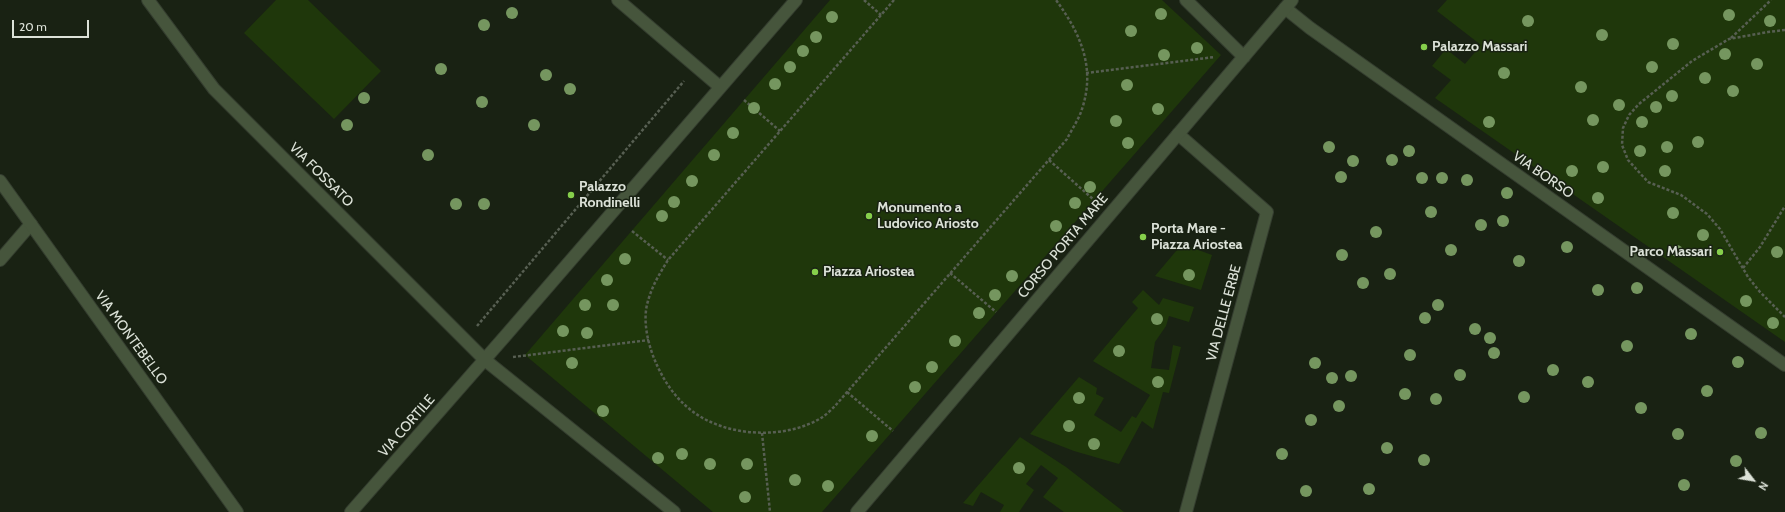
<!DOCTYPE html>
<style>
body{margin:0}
#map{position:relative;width:1785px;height:512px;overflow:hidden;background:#192213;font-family:Cabin,sans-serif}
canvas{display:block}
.north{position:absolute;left:1733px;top:460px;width:40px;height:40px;-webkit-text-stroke:3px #192213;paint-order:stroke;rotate:121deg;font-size:11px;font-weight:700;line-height:16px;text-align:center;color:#dce2d8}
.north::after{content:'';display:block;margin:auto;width:14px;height:18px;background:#dce2d8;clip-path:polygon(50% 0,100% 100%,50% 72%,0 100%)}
.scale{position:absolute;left:12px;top:20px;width:77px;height:18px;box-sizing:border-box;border:2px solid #dce2d8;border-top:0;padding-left:5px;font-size:12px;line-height:14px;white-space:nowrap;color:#dce2d8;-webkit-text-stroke:3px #192213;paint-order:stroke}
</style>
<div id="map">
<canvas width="1785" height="512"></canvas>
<div class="north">N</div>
<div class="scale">20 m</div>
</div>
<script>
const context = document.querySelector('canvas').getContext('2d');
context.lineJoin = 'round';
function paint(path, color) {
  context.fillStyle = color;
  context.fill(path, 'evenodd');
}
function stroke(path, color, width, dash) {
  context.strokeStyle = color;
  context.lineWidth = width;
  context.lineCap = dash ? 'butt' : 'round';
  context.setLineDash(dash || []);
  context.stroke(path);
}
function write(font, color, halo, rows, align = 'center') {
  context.font = font + ' Cabin,sans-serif';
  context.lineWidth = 3;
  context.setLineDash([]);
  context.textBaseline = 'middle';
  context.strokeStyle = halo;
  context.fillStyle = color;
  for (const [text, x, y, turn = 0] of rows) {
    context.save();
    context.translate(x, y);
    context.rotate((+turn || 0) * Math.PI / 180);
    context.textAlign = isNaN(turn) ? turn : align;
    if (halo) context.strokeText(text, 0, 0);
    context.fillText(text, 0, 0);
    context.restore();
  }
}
const green = new Path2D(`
 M276 0H308L381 71 334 119 244 33Z
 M830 0H1162L1221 55 822 512H713L525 355Z
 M1447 0H1785V342L1435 98 1451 80 1432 66 1446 49 1465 64 1481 45 1437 11Z
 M1182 244 1212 255 1201 290 1155 276Z
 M1143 290 1159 305 1163 298 1194 307 1189 322 1169 316 1166 326 1155 342 1151 368 1169 370 1173 345 1181 347 1169 393 1163 392 1153 429 1142 421 1119 464 1074 451 1030 434 1079 377 1097 388 1096 394 1104 398 1094 415 1121 432 1132 416 1136 418 1150 395 1093 361 1138 308 1132 302Z
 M1020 437 1066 467 1124 512H1064L1043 497 1058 478 1041 465 1026 484 1034 490 1019 512H1000L1004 505 981 492 973 506 963 503Z`);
const path = new Path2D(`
 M864 0 881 15
 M894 0 668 260C660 273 652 286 648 301 642 320 648 345 656 363 664 381 675 398 692 411 726 437 784 440 821 418 826 415 831 410 835 406L1067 139C1072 129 1079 119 1082 109 1096 67 1080 33 1056 0
 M1785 30 1768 32 1729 39 1692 61 1639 104 1629 115 1623 128 1622 145 1628 160 1648 182 1681 195 1707 214 1720 229 1748 277 1760 292 1785 317
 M1731 38 1771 0
 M1086 73 1215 57
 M744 100 780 131
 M1049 160 1094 200
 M632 231 668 260
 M1743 268 1760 247 1785 206
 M950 273 996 312
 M477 326 684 81
 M513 357 649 340
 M847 392 893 431
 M762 433 770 512`);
const minor = new Path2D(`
 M148 0 214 89 485 360 674 512
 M618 0 720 87
 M1285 8 1310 28 1785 365
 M1178 134 1267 212 1186 512
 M0 260 31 224
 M351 512 507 334 796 0`);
const tertiary = new Path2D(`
 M1186 0 1244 57
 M0 181 237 512
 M857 512 1292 0`);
const trees = [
 [512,13],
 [1161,14],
 [1729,15],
 [832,17],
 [1528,21],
 [1770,21],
 [484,25],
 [1131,31],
 [1602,35],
 [816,37],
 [1673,44],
 [1197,48],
 [803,51],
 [1725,54],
 [1164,55],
 [1757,64],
 [790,67],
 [1652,67],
 [441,69],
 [1504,73],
 [546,75],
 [1705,78],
 [775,84],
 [1127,85],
 [1581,87],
 [570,89],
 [1733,91],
 [1672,96],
 [364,98],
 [482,102],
 [1619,105],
 [1656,107],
 [754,108],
 [1158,109],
 [1593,120],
 [1116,121],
 [1489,122],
 [1642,122],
 [347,125],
 [534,125],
 [733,133],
 [1698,142],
 [1128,143],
 [1329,147],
 [1667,147],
 [1409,151],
 [1640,151],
 [428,155],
 [714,155],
 [1392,160],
 [1353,161],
 [1603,167],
 [1572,171],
 [1665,171],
 [1341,177],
 [1422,178],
 [1442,178],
 [1467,180],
 [692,181],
 [1090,187],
 [1507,193],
 [1598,198],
 [674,202],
 [1075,203],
 [456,204],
 [484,204],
 [1431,212],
 [1673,213],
 [662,216],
 [1503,221],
 [1481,225],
 [1056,226],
 [1376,232],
 [1703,235],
 [1567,247],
 [1451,250],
 [1677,251],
 [1777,252],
 [1342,255],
 [625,259],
 [1519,261],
 [1390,274],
 [1189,275],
 [1012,276],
 [607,280],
 [1363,283],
 [1637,288],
 [1598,290],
 [995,295],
 [1746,301],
 [585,305],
 [613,305],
 [1438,305],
 [979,313],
 [1425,318],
 [1157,319],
 [1773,323],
 [1475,329],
 [563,331],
 [587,333],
 [1691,334],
 [1490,338],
 [955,341],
 [1627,346],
 [1119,351],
 [1494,353],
 [1410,355],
 [1738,362],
 [572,363],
 [1315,363],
 [932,367],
 [1553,370],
 [1460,375],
 [1351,376],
 [1332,378],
 [1158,382],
 [1588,382],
 [915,387],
 [1707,391],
 [1405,394],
 [1524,397],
 [1079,398],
 [1436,399],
 [1339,406],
 [1641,408],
 [603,411],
 [1311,420],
 [1069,426],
 [1761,433],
 [1678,434],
 [872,436],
 [1094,444],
 [1387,448],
 [682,454],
 [1282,454],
 [658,458],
 [1424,460],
 [1736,461],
 [710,464],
 [747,464],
 [1019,468],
 [795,480],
 [1684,485],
 [828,486],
 [1369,489],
 [1306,491],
 [745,497]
];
const markers = [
 [1424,47,4,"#86cf4b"],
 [571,195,4,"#86cf4b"],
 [869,216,4,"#86cf4b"],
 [1143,237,4,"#86cf4b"],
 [1720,252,4,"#86cf4b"],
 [815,272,4,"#86cf4b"]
];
const poiNames = [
 ["Palazzo Massari",1432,47],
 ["Palazzo",579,187],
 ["Rondinelli",579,203],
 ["Monumento a",877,208],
 ["Ludovico Ariosto",877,224],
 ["Porta Mare -",1151,229],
 ["Piazza Ariostea",1151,245],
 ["Parco Massari",1712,252,"right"],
 ["Piazza Ariostea",823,272]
];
const streetNames = [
 ["VIA FOSSATO",321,175,45],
 ["VIA BORSO",1543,175,35],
 ["CORSO PORTA MARE",1063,246,-50],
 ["VIA DELLE ERBE",1224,313,-75],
 ["VIA MONTEBELLO",131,338,54],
 ["VIA CORTILE",407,426,-49]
];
paint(green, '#1f370b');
stroke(minor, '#343d2f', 14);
stroke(tertiary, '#343d2f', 14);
stroke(path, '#575f52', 2.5, [3, 2]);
stroke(minor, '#46553c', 12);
stroke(tertiary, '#46553c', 12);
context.fillStyle = '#75965f';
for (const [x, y] of trees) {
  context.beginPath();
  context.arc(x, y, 6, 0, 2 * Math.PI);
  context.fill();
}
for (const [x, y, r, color] of markers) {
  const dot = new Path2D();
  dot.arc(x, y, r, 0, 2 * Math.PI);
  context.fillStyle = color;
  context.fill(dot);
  stroke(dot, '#192213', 1.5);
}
write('bold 14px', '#dce2d8', '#192213', poiNames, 'left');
write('14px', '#dce2d8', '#192213', streetNames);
</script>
